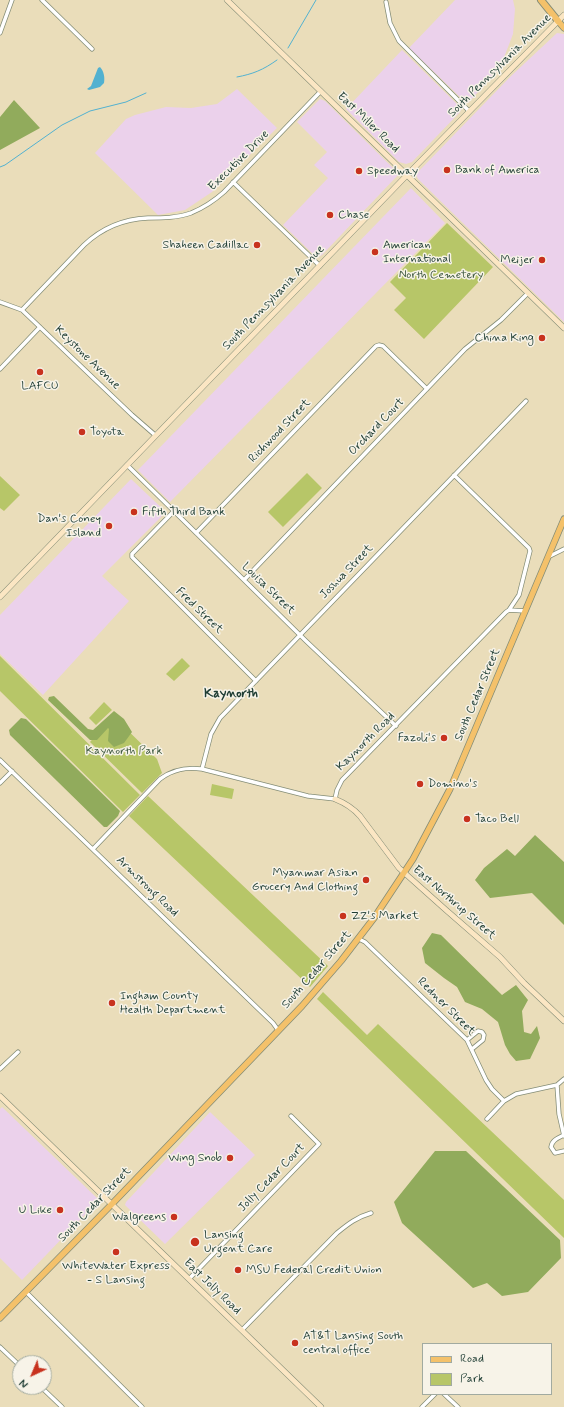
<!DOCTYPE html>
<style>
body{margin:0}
#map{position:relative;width:564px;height:1407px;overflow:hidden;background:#eaddba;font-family:Mynerve,sans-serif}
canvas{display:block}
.legend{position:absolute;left:422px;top:1343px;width:130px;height:52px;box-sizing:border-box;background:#f7f3e8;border:1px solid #a1aaa0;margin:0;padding:5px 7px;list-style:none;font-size:12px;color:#1f3d34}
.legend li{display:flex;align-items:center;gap:8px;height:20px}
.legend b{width:20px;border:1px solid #a1aaa0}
.north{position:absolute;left:12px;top:1355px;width:40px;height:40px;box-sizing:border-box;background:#f7f3e8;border:1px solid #a1aaa0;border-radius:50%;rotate:224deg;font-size:11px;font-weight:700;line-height:16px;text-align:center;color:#1f3d34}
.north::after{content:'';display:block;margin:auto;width:14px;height:18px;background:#c8321e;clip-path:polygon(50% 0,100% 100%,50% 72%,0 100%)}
</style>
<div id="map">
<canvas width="564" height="1407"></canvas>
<ul class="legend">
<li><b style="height:5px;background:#f4c16a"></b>Road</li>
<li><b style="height:11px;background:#b7c668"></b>Park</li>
</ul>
<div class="north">N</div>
</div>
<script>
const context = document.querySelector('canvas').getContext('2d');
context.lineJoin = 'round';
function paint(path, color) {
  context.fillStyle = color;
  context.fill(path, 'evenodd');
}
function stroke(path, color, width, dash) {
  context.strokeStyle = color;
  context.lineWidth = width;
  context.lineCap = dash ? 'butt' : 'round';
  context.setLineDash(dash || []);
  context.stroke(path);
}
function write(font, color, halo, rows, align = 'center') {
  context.font = font + ' Mynerve,sans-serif';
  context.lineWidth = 3;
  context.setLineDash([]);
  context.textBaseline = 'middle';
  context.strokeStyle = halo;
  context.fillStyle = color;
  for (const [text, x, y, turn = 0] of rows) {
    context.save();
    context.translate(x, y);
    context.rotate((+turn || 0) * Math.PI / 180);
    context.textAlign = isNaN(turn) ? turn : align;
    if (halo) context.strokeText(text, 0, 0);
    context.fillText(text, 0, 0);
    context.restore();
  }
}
const built = new Path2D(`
 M455 0H513L515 9 513 34 500 68 468 103 464 101 409 48Z
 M557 33 564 34V322L418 179 416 175 417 173 510 77Z
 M402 50 459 106 461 109 460 112 412 162 406 164 399 162 346 109Z
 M237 89 277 128 212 192 185 210 158 215 95 153 126 119 135 115 166 107 191 108 217 104Z
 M320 99 325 101 396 171 398 175 322 255 318 257 314 255 283 225 328 178 314 165 327 152 297 122Z
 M411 188 445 223 170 502 138 470Z
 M131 479 166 512 102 576 129 601 43 695 0 654V615Z
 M2 1107 99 1200 22 1280 0 1258V1109Z
 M210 1112 255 1155 165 1244 125 1205 126 1202Z`);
const green = new Path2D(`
 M447 223 493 267 424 339 394 310 406 298 390 282Z
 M307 473 322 488 283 527 268 512Z
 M0 476 20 495 4 511 0 508Z
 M0 656 140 795 123 812 0 691Z
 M182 658 190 666 174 681 166 674Z
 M104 702 112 710 96 725 89 718Z
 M113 716 157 759 162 773 142 793 90 742Z
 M212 784 234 789 232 799 210 795Z
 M148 796 328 966 310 987 129 816Z
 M323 992 367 1035 378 1024 564 1200V1238L317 999Z`);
const forest = new Path2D(`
 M14 100 40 128 0 150V117Z
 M54 696 88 729 93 730 114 711 124 719 132 732 124 743 114 747 108 741 109 729 108 728 97 740H90L48 700 49 697Z
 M21 718 26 719 120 811 118 816 107 827H104L10 735 9 730Z
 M535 835 564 862V925L532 893 490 898 475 880 484 868 507 849 515 856Z
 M432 933 441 935 502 995 516 985 528 1000 522 1011 524 1032 531 1034 537 1026 540 1038 530 1059 516 1061 510 1054 505 1045 498 1022 482 1009 465 1002 457 987 444 978 425 963 422 948Z
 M435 1151H466L560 1240 561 1258 528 1292 502 1296 487 1283 473 1288 402 1223 394 1202Z`);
const water = new Path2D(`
 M100 67C104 71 105 78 104 83L100 87 89 90 87 89 91 86 98 68Z`);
const stream = new Path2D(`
 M288 48 316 0
 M237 77C253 74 263 70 277 60
 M0 167 5 165 62 125 90 111 126 102 146 93`);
const street = new Path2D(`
 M42 0 92 49
 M386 2 390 23 399 41 469 111
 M0 33 12 0
 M233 182 320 266
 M0 302 22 310 132 415 155 435
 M22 310 84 245C102 228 124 219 148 218 162 218 177 218 191 213 203 208 214 201 224 192L321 91
 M0 369 40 327
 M127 465 306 641 396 726
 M454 475 529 548 530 551 519 595 509 610
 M174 511 132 554V557L256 681
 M196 533 376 346 379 345 383 346 427 389
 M548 557 564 549
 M244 580 465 349 501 320 528 293
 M0 760 273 1023 278 1030
 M202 769 211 734 220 718 526 401
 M0 783 12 771
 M93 849 160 779C173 769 186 767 202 769L308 796 335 799 337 790 342 780 506 612 509 610 525 611
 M359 939 365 942 467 1040 486 1080 492 1089 504 1101
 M467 1040 478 1031 482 1032 484 1035 483 1040 472 1049
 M0 1069 18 1052
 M557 1085 559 1114 564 1136
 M487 1119 504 1101 516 1094 557 1085 564 1079
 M564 1135C558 1138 552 1140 551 1147L555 1153 564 1151
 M189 1279 319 1144 291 1116
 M26 1292 142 1407
 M242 1330 337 1233C348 1224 357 1217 371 1213
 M0 1347 20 1366
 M41 1387 62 1407
 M444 1394 458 1407
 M422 1407 435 1394`);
const secondary = new Path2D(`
 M227 0 564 328
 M0 597 407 175 564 15
 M335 799C345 803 353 808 360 816L399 868 446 910 500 957 524 983 564 1021
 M0 1096 321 1407`);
const primary = new Path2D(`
 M558 21 564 28
 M0 1318 111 1205 302 1006 341 961 374 918 413 859 450 789 564 519`);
const highway = new Path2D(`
 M541 0 558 21`);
const markers = [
 [447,170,4,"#c8321e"],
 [359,171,4,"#c8321e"],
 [330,215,4,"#c8321e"],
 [257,245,4,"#c8321e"],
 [375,252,4,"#c8321e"],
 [542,260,4,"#c8321e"],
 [542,338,4,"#c8321e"],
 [40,372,4,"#c8321e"],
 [82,432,4,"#c8321e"],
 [134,512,4,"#c8321e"],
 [109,526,4,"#c8321e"],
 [444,738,4,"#c8321e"],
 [420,784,4,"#c8321e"],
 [467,819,4,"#c8321e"],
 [366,880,4,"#c8321e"],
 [343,916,4,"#c8321e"],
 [112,1003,4,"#c8321e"],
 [230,1158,4,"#c8321e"],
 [60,1210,4,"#c8321e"],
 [174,1217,4,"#c8321e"],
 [195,1242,5,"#c8321e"],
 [116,1252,4,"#c8321e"],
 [238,1270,4,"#c8321e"],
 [295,1343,4,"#c8321e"]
];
const streetNames = [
 ["South Pennsylvania Avenue",500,66,-45],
 ["East Miller Road",368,123,44],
 ["Executive Drive",239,161,-45],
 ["South Pennsylvania Avenue",274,298,-46],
 ["Keystone Avenue",87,358,44],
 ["Orchard Court",377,427,-46],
 ["Richwood Street",280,431,-46],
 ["Joshua Street",347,572,-46],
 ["Louisa Street",268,589,44],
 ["Fred Street",199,611,44],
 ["South Cedar Street",478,695,-67],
 ["Kaynorth Road",366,742,-45],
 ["Armstrong Road",147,887,44],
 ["East Northrup Street",454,903,41],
 ["South Cedar Street",317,970,-49],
 ["Redner Street",446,1007,45],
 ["Jolly Cedar Court",272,1178,-46],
 ["South Cedar Street",95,1205,-46],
 ["East Jolly Road",212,1287,44]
];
const poiNames = [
 ["Bank of America",455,170],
 ["Speedway",367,171],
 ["Chase",338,215],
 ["Shaheen Cadillac",249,245,"right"],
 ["American",383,245],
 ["International",383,259],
 ["Meijer",534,260,"right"],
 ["China King",534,338,"right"],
 ["LAFCU",40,386,"center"],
 ["Toyota",90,432],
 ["Fifth Third Bank",142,512],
 ["Dan's Coney",101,519,"right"],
 ["Island",101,533,"right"],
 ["Fazoli's",436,738,"right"],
 ["Domino's",428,784],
 ["Taco Bell",475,819],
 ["Myanmar Asian",358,873,"right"],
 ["Grocery And Clothing",358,887,"right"],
 ["ZZ's Market",351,916],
 ["Ingham County",120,996],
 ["Health Department",120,1010],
 ["Wing Snob",222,1158,"right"],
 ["U Like",52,1210,"right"],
 ["Walgreens",166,1217,"right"],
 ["Lansing",204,1235],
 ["Urgent Care",204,1249],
 ["WhiteWater Express",116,1266,"center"],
 ["- S Lansing",116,1280,"center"],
 ["MSU Federal Credit Union",246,1270],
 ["AT&T Lansing South",303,1336],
 ["central office",303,1350]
];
const parkNames = [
 ["North Cemetery",441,275],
 ["Kaynorth Park",124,751]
];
const neighbourhoodNames = [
 ["Kaynorth",231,694]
];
paint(built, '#ebd1eb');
paint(green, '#b7c668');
paint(forest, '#91ab5c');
paint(water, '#52b1d0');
stroke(stream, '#52b1d0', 1);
stroke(street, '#848d77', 5);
stroke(secondary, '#848d77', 6);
stroke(primary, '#848d77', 7);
stroke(highway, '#848d77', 8);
stroke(street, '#fff', 3.5);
stroke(secondary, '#fbe6c3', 5);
stroke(primary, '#f4c16a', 5.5);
stroke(highway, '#f4c16a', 6);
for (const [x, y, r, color] of markers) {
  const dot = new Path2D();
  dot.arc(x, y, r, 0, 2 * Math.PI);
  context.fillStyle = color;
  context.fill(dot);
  stroke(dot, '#f7f3e8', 1.5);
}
write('12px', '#1f3d34', '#f7f3e8', streetNames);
write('12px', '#1f3d34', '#f7f3e8', poiNames, 'left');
write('12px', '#3d583e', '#f7f3e8', parkNames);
write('bold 13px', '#1f3d34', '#f7f3e8', neighbourhoodNames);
</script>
